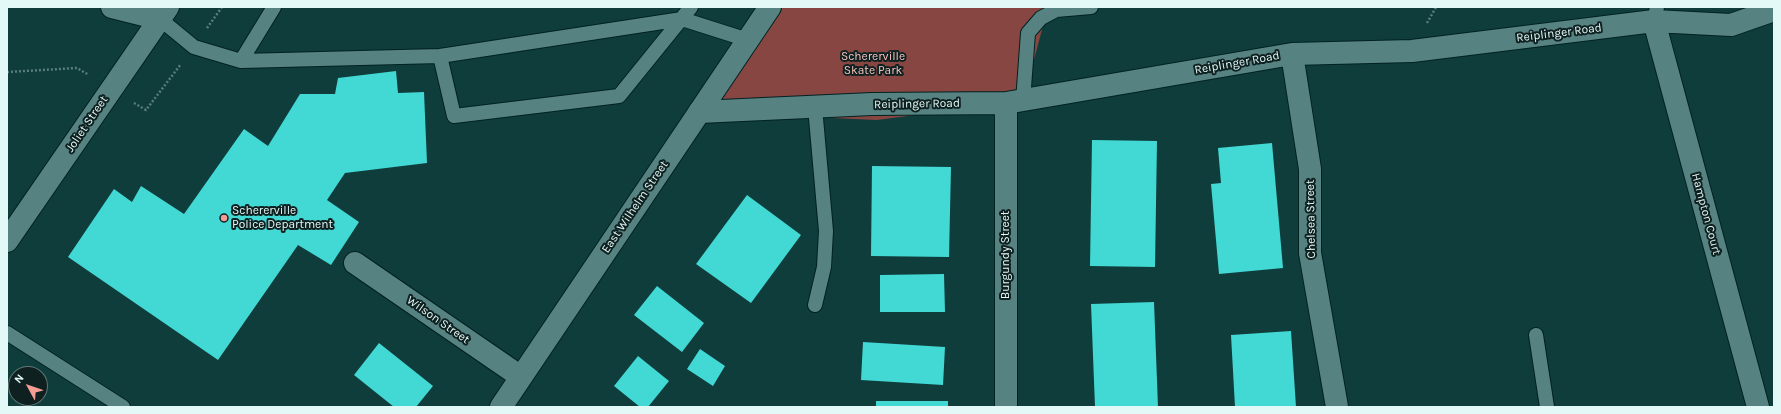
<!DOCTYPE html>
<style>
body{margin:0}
#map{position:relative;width:1781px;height:414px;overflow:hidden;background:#0f3d3c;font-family:Karla,sans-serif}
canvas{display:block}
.frame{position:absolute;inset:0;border:8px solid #e2f9f8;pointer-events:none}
.north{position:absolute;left:8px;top:366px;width:40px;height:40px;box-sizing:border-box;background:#0e2020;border:1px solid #637776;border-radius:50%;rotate:310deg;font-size:11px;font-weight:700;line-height:16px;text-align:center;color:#e2f9f8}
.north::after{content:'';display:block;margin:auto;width:14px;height:18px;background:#f59c95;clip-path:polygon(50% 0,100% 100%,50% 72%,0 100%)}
</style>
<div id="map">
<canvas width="1781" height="414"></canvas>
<div class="frame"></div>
<div class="north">N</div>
</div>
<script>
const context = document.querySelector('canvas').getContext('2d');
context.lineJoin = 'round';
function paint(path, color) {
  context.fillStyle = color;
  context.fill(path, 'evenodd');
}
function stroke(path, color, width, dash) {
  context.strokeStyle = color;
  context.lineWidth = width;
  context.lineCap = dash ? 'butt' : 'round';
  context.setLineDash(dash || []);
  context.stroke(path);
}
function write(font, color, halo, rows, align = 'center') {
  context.font = font + ' Karla,sans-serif';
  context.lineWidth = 4;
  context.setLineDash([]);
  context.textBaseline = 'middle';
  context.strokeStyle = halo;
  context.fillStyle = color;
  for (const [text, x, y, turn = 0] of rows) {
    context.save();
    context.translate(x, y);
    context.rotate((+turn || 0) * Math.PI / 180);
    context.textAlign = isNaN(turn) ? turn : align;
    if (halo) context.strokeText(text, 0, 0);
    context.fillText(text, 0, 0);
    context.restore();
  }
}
const green = new Path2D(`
 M770 7H1048L1023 101 877 120 699 112Z`);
const building = new Path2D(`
 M396 71 398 93 424 92 427 163 345 173 327 200 359 222 331 265 298 245 218 360 68 257 114 189 132 202 141 186 184 214 244 129 268 146 300 94H335L338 78Z
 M1092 140 1157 141 1155 267 1090 266Z
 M1272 143 1283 268 1219 274 1211 184 1221 183 1218 148Z
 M872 166 951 167 949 257 871 256Z
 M747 195 801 235 751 303 696 264Z
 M944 274 945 312H880V275Z
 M657 286 704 323 682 352 634 315Z
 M1154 302 1158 407H1095L1091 304Z
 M1291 331 1296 407H1235L1231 335Z
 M863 342 945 347 943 385 861 380Z
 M379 343 433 386 416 407H394L354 375Z
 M700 349 725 366 713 386 687 369Z
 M638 356 669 381 648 407H640L614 386Z
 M876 401H948V407H876Z`);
const path = new Path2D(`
 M1427 23 1436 7
 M207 28 222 7
 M7 72 77 68 89 75
 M134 103 146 110 181 64`);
const lane = new Path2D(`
 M160 19 194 47 241 61 440 56 454 116 619 96 691 7
 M1654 21 1657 7
 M440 56 682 19 748 40
 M241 61 274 7
 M1023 101 1028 33 1041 18 1056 10 1091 7
 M815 107 826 231 824 267 815 305
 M7 333 123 407
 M1536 335 1547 407`);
const street = new Path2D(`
 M1654 21 1758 407
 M1292 54 1310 169V253L1337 407
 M699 112 872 104 1006 103 1292 54 1412 51 1654 21 1731 25 1774 10
 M355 263 521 377
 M501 407 770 7
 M1006 407V103`);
const secondary = new Path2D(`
 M112 7 160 19
 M7 241 168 7`);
const markers = [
 [224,218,4,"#f59c95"]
];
const streetNames = [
 ["Reiplinger Road",1559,33,-7],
 ["Reiplinger Road",1237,63,-10],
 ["Reiplinger Road",917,104,-1],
 ["Joliet Street",87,124,-56],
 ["East Wilhelm Street",635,207,-56],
 ["Hampton Court",1706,214,75],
 ["Chelsea Street",1311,219,-91],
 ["Burgundy Street",1006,255,-90],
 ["Wilson Street",438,320,35]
];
const parkNames = [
 ["Schererville",873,57],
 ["Skate Park",873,71]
];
const poiNames = [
 ["Schererville",232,211],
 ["Police Department",232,225]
];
paint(green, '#874642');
paint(building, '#42d8d4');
stroke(lane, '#002221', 16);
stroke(street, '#002221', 24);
stroke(secondary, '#002221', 24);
stroke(path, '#587e7d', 2.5, [2, 2]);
stroke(lane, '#568281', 14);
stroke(street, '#568281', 22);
stroke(secondary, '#568281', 22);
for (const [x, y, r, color] of markers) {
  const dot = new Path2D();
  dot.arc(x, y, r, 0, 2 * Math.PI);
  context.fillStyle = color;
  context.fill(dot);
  stroke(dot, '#0e2020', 1.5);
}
write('12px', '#e2f9f8', '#0e2020', streetNames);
write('12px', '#f8c3be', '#0e2020', parkNames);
write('12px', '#e2f9f8', '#0e2020', poiNames, 'left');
</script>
